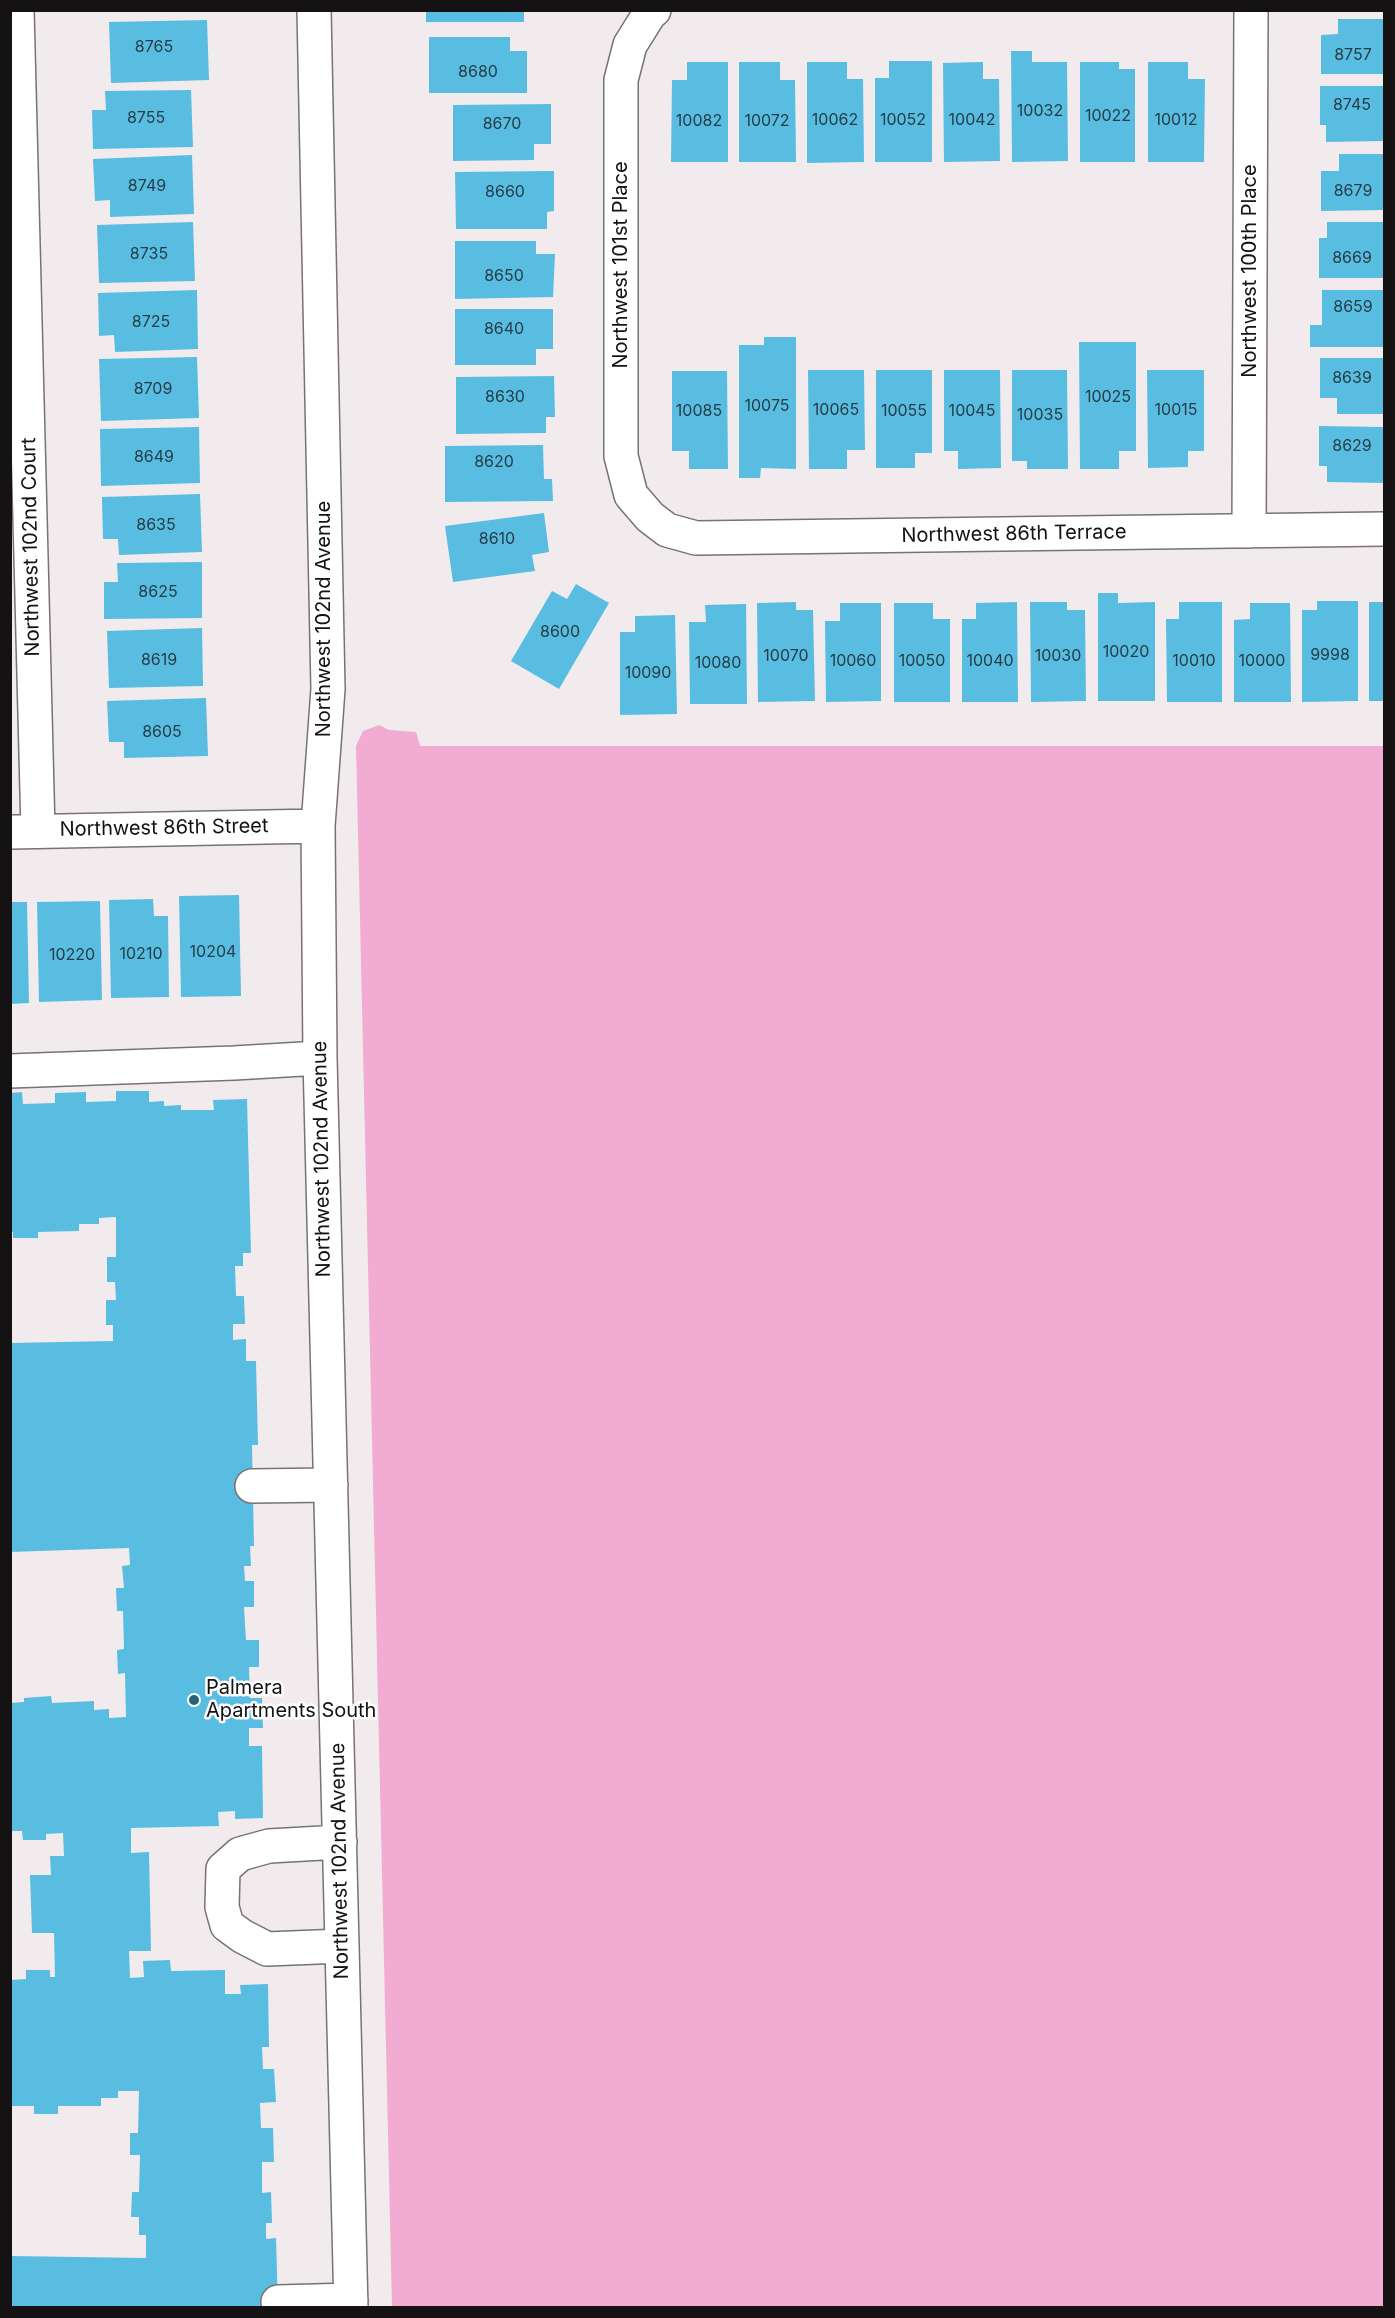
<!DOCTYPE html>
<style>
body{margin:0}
#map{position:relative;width:1395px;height:2318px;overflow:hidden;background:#f2ebee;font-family:Inter,sans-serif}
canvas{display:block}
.frame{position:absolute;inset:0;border:12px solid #141213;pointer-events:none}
</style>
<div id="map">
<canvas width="1395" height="2318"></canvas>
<div class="frame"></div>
</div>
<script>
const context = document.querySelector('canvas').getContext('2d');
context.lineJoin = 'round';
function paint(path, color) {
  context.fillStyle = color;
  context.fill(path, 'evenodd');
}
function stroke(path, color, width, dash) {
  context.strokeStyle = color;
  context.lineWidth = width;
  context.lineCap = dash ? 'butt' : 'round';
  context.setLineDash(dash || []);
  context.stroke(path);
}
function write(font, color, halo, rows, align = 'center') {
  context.font = font + ' Inter,sans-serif';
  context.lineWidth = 5;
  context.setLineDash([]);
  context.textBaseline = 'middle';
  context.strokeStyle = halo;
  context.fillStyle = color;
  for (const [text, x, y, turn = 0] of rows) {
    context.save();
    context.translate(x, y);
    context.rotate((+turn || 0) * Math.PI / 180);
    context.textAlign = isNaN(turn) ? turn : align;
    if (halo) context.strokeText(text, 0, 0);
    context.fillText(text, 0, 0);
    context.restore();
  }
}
const green = new Path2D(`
 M379 725 389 730 416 732 420 746H1384V2307H392L356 746 363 731Z`);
const building = new Path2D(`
 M426 10H524V22H426Z
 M1338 19H1384V74H1321V35L1338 34Z
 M207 20 209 80 111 83 109 22Z
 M429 37H510V51H527V93H429Z
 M1011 51H1032V62H1067L1068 161 1012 162Z
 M889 61H932V162H875V78H889Z
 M687 62H728V162H671L672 80H687Z
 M739 62H780V80H795L796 162H739Z
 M807 62H847V79H863L864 162 807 163Z
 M983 62V79H999L1000 161 944 162 943 63Z
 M1080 62H1119V69H1135V162H1080Z
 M1148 62H1188V79H1205L1204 162H1148Z
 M1320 86H1384V141L1326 142V125H1320Z
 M191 90 193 147 93 149 92 110H106L105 91Z
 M551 104V144H534V160L453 161V105Z
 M1339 154H1384V210L1321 211V171H1339Z
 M192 155 194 214 110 217V200L95 201 93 159Z
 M554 171V211L547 212V229H456L455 172Z
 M193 222 195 281 99 283 97 225Z
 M1327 222H1384V278H1319V238H1327Z
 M455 241H536V254H555L553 297 455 299Z
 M197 290 198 349 115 352 114 335 99 336 98 293Z
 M1322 290H1384V347H1310V325H1322Z
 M455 309H553V349H536V365H455Z
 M764 337H796V469L761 468 760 478H739V345H764Z
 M1079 342H1136V451H1119V469H1080Z
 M197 357 199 418 101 421 99 359Z
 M1320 358H1384V414H1337V398H1320Z
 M808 370H864L865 450H847V469H809Z
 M876 370H932V453H915V468H876Z
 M944 370H1000L1001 468 958 469V451H944Z
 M1012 370H1067L1068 469H1027V461H1012Z
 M1147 370H1204V451H1188V467L1148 468Z
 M672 371H727L728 469H689V451H672Z
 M554 376 555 417H546V433L456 434V377Z
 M1319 426 1384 427V483L1327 482V466H1319Z
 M199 427 200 483 101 486 100 429Z
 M543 445 544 479H552L553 501 445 502V446Z
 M200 494 202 552 119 555 118 539H103L102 497Z
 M544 513 549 552 532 555 535 571 453 582 445 526Z
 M202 562V618L104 619V582H118L117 563Z
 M576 584 609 603 559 689 511 661 552 591 567 599Z
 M1098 593H1118V603L1155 602V701H1098Z
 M1317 601H1358V701L1302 702V610H1317Z
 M796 602V610H813L815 701 758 702 757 603Z
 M1017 602 1018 702H962V619H976V603Z
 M1030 602H1067V610H1085L1086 701 1031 702Z
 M1179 602H1222V702H1167L1166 619H1179Z
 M1369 602H1384V701H1369Z
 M840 603H881V701L826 702 825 621H840Z
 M894 603H933V619H950V702H894Z
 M1250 603H1290L1291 702H1234V620L1250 619Z
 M746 604 747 704H690L689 622H706L705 605Z
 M675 615 677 714 620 715V632H635V616Z
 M202 628 203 686 109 688 107 631Z
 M206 698 208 756 124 758V742H109L107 701Z
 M239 895 241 996 181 997 179 896Z
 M153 899 154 916H168L169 997 111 998 109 900Z
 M100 901 102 1000 39 1002 37 902Z
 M10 902H27L29 1003 10 1004Z
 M116 1091H149V1102L164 1101V1106L181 1105V1110H214L213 1100 247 1099 251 1253H243V1266H235L236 1296H244L245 1324H233V1340L246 1339V1361H256L258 1445H252L254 1546H250L251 1566H244L245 1581H254V1607H244L246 1640H259V1667H249L250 1698H262L263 1728H249V1746H262L263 1818 235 1819V1811L218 1812 219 1826 131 1828V1853L149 1852 151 1951H129L130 1978 144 1977 143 1961 170 1960 171 1971 225 1970V1994H241L240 1985 268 1984 269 2047H262L263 2069H274L276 2102 260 2103 261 2128H273L274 2162H262V2193L271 2192 272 2223H266V2239L276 2238 278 2308H10V2256L146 2258V2235H139V2217H131L132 2192H139L140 2155H130V2133H138L139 2091H118V2098H101V2106H58V2114H34V2106H10V1980L26 1979V1970H50V1977H55L54 1933H32L30 1875H51L50 1856H64L63 1833 46 1834V1840H23L22 1831H10V1703L24 1702V1698L51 1696 52 1703 94 1701V1710L109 1709V1718L126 1717 125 1673 118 1674 117 1650 124 1649 123 1611H117L116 1588H124L122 1566 130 1565 129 1548 10 1552V1343L113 1341V1325H106V1300H116L115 1282H107V1257H116V1217L99 1218V1224H79V1231L38 1232V1238H13V1232H10V1093L22 1092 23 1104 55 1103V1093L86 1092V1102L116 1101Z`);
const minor = new Path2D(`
 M17 10 38 831
 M314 10 328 689 318 826 320 1058 351 2308
 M654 10 650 13 630 45 621 80V456L631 495 650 517 667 530 696 538 1384 529
 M1249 531 1251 10
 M10 832 318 826
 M10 1071 234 1063 320 1058
 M252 1486 331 1485
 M340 1842 269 1846 240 1854 223 1869 222 1907 227 1925 242 1936 267 1949 342 1946
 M278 2302 351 2300`);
const markers = [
 [194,1700,6,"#256379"]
];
const numberNames = [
 ["8765",154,47],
 ["8757",1353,55],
 ["8680",478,72],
 ["8745",1352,105],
 ["10032",1040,111],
 ["10022",1108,116],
 ["8755",146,118],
 ["10062",835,120],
 ["10052",903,120],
 ["10042",972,120],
 ["10012",1176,120],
 ["10082",699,121],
 ["10072",767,121],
 ["8670",502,124],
 ["8749",147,186],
 ["8679",1353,191],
 ["8660",505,192],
 ["8735",149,254],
 ["8669",1352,258],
 ["8650",504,276],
 ["8659",1353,307],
 ["8725",151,322],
 ["8640",504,329],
 ["8639",1352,378],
 ["8709",153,389],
 ["8630",505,397],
 ["10025",1108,397],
 ["10075",767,406],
 ["10065",836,410],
 ["10015",1176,410],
 ["10085",699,411],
 ["10055",904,411],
 ["10045",972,411],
 ["10035",1040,415],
 ["8629",1352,446],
 ["8649",154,457],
 ["8620",494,462],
 ["8635",156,525],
 ["8610",497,539],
 ["8625",158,592],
 ["8600",560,632],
 ["10020",1126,652],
 ["9998",1330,655],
 ["10070",786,656],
 ["10030",1058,656],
 ["8619",159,660],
 ["10060",853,661],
 ["10050",922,661],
 ["10040",990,661],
 ["10010",1194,661],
 ["10000",1262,661],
 ["10080",718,663],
 ["10090",648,673],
 ["8605",162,732],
 ["10204",213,952],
 ["10210",141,954],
 ["10220",72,955]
];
const streetNames = [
 ["Northwest 101st Place",621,265,-90],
 ["Northwest 100th Place",1250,271,-90],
 ["Northwest 86th Terrace",1014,534,-1],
 ["Northwest 102nd Court",31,547,-91],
 ["Northwest 102nd Avenue",324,619,-90],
 ["Northwest 86th Street",164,828,-1],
 ["Northwest 102nd Avenue",322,1159,-91],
 ["Northwest 102nd Avenue",340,1861,-91]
];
const poiNames = [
 ["Palmera",206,1688],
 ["Apartments South",206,1711]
];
paint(green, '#f2abd1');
paint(building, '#59bde2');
stroke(minor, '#787275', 36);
stroke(minor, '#fff', 33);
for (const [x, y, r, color] of markers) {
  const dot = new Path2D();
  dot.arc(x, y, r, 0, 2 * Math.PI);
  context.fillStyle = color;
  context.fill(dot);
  stroke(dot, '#fff', 2);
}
write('16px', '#253d47', null, numberNames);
write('20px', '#141213', '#fff', streetNames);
write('20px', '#141213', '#fff', poiNames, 'left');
</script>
